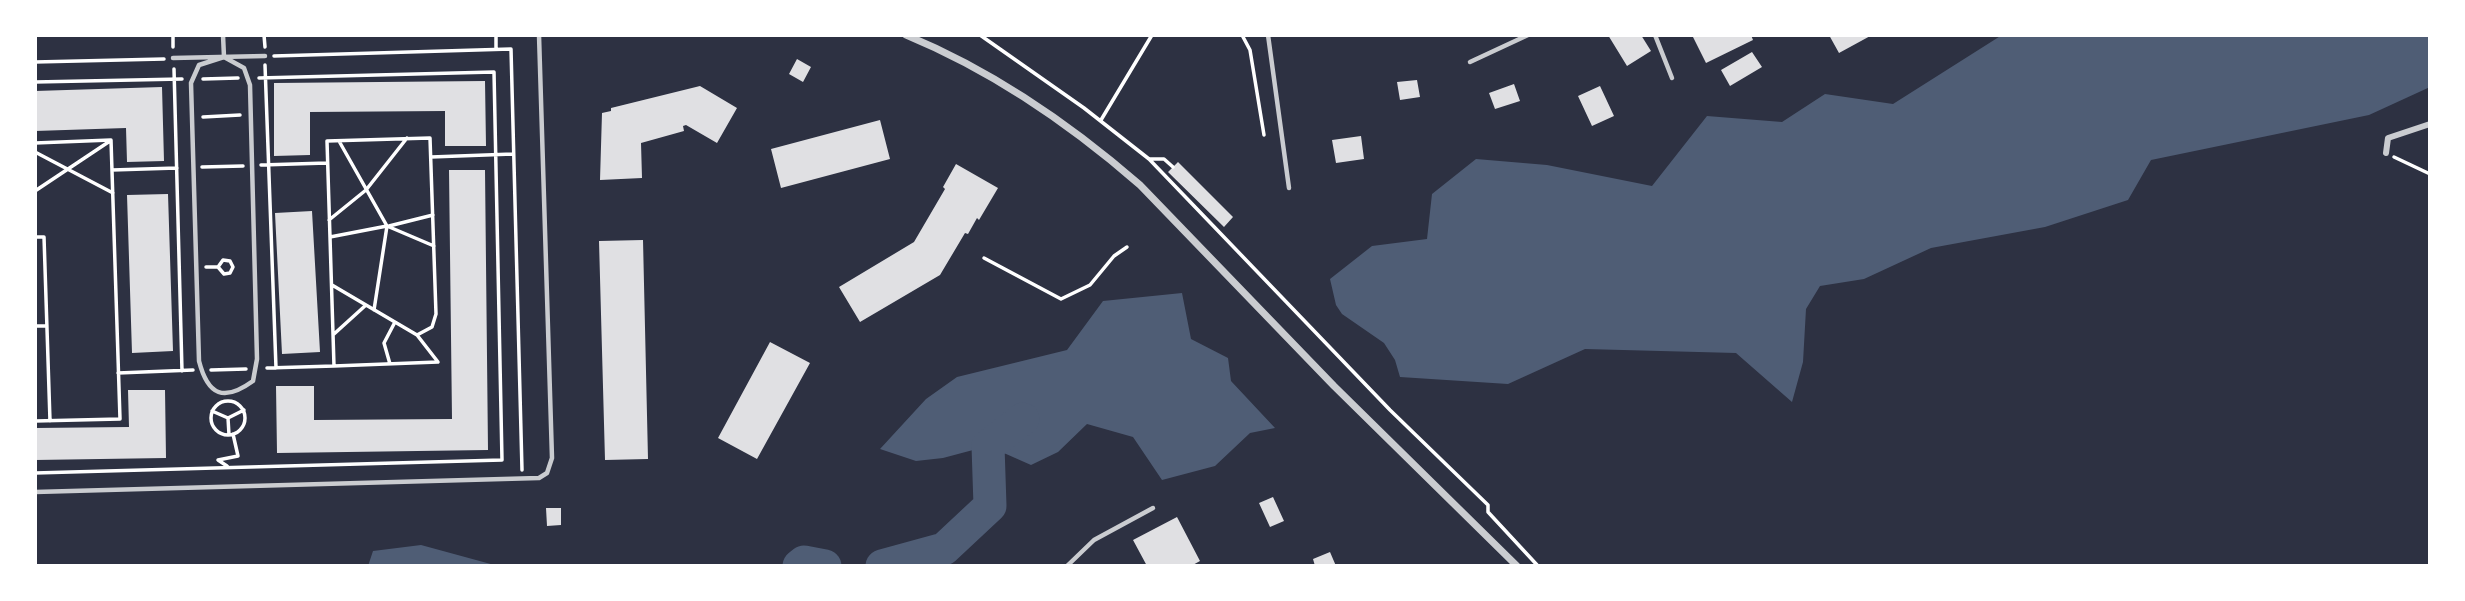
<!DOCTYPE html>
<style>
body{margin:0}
#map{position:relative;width:2465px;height:601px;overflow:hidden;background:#2d3142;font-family:Raleway,sans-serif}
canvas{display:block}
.frame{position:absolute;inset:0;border:37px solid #fff;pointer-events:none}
</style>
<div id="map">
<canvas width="2465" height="601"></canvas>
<div class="frame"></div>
</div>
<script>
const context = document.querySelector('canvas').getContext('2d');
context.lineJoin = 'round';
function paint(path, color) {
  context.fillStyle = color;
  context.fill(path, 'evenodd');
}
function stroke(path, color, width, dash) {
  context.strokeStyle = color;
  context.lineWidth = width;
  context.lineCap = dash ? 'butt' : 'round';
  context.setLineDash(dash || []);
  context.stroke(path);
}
const water = new Path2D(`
 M2002 35H2430V87L2369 115 2151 160 2128 200 2045 227 1931 248 1864 279 1820 286 1806 309 1803 362 1792 402 1736 353 1585 349 1508 384 1400 377 1395 360 1384 343 1342 314 1336 305 1330 279 1372 246 1427 239 1432 194 1476 159 1547 165 1652 186 1707 116 1782 122 1825 94 1893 104Z
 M1182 293 1191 339 1228 358 1231 381 1275 428 1250 433 1215 466 1162 480 1133 437 1087 424 1058 452 1031 465 988 446 943 458 916 461 880 449 926 399 957 377 1067 350 1103 301Z
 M421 545 498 566H368L373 551Z`);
const river = new Path2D(`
 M799 566 804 562 825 566
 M882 566 944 549 990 506 988 446 1023 419`);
const building = new Path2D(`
 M1608 35H1641L1651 51 1627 66Z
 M1692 35H1751L1753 40 1706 63Z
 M1829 35H1872L1839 53Z
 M1752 52 1762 67 1730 86 1721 70Z
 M797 59 811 67 803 82 789 74Z
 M1417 80 1420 97 1400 100 1397 82Z
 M485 81 486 146H445V111L310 112V155L274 156V83Z
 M1514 84 1520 101 1495 109 1489 93Z
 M700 86 737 108 717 143 686 125 683 126 684 131 641 143 642 178 600 180 602 113 611 111V108Z
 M1600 86 1614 116 1592 126 1578 96Z
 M162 87 164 161 127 162 126 128 35 131V91Z
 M880 120 890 159 781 188 771 149Z
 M1361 136 1364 159 1336 163 1332 140Z
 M1178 162 1233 217 1224 227 1168 172Z
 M956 164 998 188 979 220 977 218 968 234 965 233 940 275 860 322 839 287 914 242 945 189 943 187Z
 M449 170H485L488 450 277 453 276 386H314V420L452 419Z
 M168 194 173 351 132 353 127 195Z
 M312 211 320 352 282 354 275 213Z
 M643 240 648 459 605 460 599 241Z
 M770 342 810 363 757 459 718 438Z
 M128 390H165L166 458 35 460V428L129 427Z
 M1273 497 1284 521 1270 527 1259 503Z
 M546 508H561V525L547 526Z
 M1177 517 1200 561 1191 566H1147L1133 540Z
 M1330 552 1336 566H1315L1313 559Z`);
const path = new Path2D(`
 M173 35V47
 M264 35 265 47
 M496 35V49
 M980 35 1084 108 1149 159 1390 410 1488 505V512L1538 566
 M1242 35 1250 50 1264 135
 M274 56 511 49 522 470
 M35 62 164 59
 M265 65 276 368
 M174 69 182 371
 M203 79 238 78
 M35 82 182 79
 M203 117 240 115
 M1101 120 1152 35
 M430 138 436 314 432 327 417 335 438 362 334 366 327 141Z
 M339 141 387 226 434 246
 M35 143 111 140 120 419 35 421
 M35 152 113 193
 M431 157 513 154
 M2394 157 2430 174
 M1150 159H1164L1173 167
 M261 165 327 163
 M202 167 243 166
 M112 170 177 168
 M35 191 110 141
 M329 220 366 190 407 138
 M389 226 433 215
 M35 237H44L50 421
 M330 237 387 226 374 310
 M984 258 1061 299 1090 285 1114 256 1127 247
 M206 267H218L224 274 230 273 233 267 230 261 223 260 218 267
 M332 285 417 335
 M35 326H47
 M334 334 366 305
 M390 364 384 343 395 322
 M267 368 334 366
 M211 370 246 369
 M118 373 193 370
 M211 418a17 17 0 1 1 34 0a17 17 0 1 1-34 0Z
 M212 411 228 418 229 435
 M228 418 244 410
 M227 466 218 460 238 456 233 434
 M35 473 502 460 494 72 259 78`);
const service = new Path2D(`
 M223 35 224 57
 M1268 35 1289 188
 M1655 35 1672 78
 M224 57 244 68 250 85 257 359 253 381C224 402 208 396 199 361L191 83 199 65Z
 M173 58 265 56
 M1470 62 1528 35
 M35 492 539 478 547 473 552 458 539 35
 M1067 566 1094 540 1153 508`);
const pedestrian = new Path2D(`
 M2386 153 2388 138 2430 124`);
const minor = new Path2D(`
 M906 35C993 71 1070 124 1140 185L1334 386 1517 566`);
paint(water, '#4f5d75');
stroke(river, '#4f5d75', 33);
paint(building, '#e0e0e3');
stroke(path, '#fff', 3.5);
stroke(service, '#caccd0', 4.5);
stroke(pedestrian, '#caccd0', 6);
stroke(minor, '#caccd0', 7);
</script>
